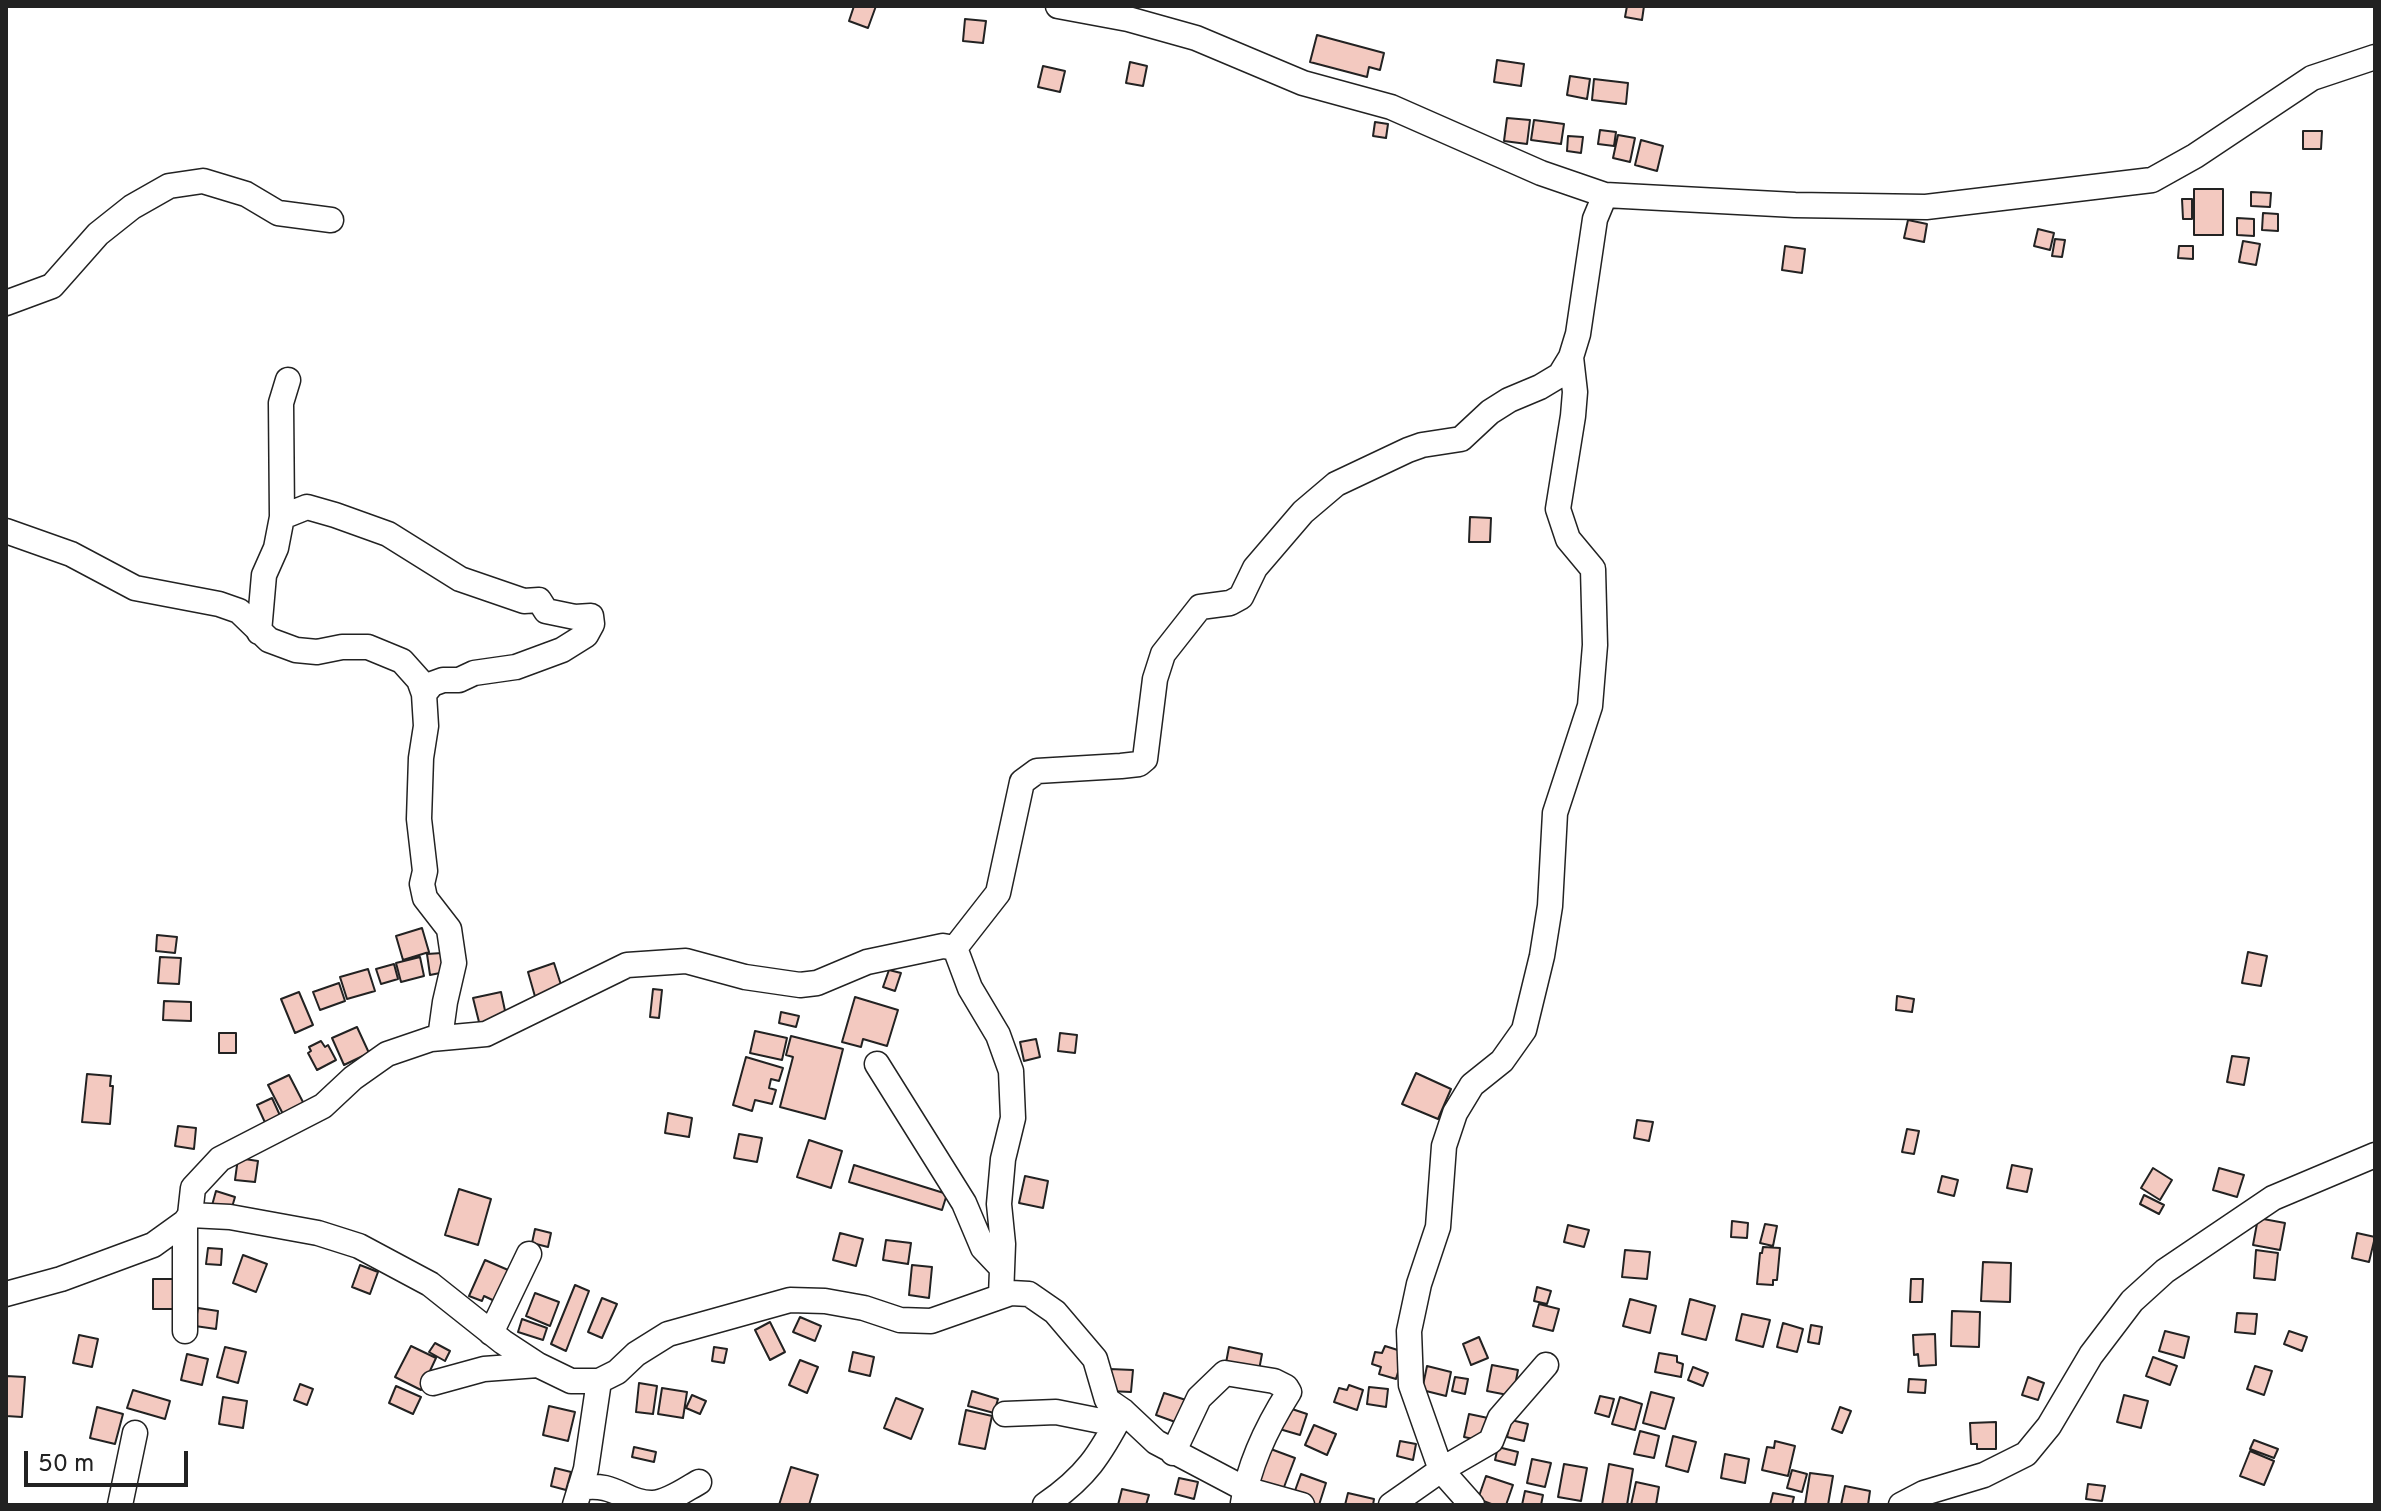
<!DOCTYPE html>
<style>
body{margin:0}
#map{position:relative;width:2381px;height:1511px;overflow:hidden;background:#fff;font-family:Overpass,sans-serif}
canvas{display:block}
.frame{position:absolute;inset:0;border:8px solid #222;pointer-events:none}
.scale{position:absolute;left:24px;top:1451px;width:164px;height:36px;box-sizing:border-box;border:4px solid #222;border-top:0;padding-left:10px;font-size:24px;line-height:28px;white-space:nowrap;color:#222;-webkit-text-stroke:6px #fff;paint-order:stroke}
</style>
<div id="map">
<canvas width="2381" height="1511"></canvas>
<div class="frame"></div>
<div class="scale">50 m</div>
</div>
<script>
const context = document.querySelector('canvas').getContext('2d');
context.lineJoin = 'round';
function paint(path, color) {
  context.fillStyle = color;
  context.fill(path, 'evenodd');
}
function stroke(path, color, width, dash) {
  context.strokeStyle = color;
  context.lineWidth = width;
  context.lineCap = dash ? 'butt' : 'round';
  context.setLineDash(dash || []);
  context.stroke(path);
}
const building = new Path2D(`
 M854 6H876L868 28 849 21Z
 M1627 6H1644L1642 20 1625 17Z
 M965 19 986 21 983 43 963 41Z
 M1317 35 1384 53 1380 70 1369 67 1367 77 1310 62Z
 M1497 60 1524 64 1521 86 1494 82Z
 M1130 62 1147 66 1143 86 1126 83Z
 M1043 66 1065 71 1060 92 1038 87Z
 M1570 76 1590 79 1587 99 1567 95Z
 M1594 79 1628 83 1626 104 1592 100Z
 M1507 118 1530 120 1527 144 1504 141Z
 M1534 120 1564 124 1561 144 1531 140Z
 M1375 122 1388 124 1386 138 1373 136Z
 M1600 130 1616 132 1614 146 1598 144Z
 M2303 131H2322L2321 149H2303Z
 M1618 135 1635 138 1630 162 1613 158Z
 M1568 136 1583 137 1581 153 1567 151Z
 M1641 140 1663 146 1657 171 1635 165Z
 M2194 189H2223V235H2194Z
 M2251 192 2271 193 2270 207 2251 206Z
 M2182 199H2192V219H2183Z
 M2263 213 2278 214V231L2262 230Z
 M2237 218 2254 219V236L2237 235Z
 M1908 220 1927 224 1924 242 1904 238Z
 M2038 229 2054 233 2050 250 2034 246Z
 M2055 239 2065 240 2062 257 2052 256Z
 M2243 241 2260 244 2256 265 2239 262Z
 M1785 246 1805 249 1802 273 1782 270Z
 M2179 246H2193V259L2178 258Z
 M1470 517 1491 518 1490 542H1469Z
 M422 928 429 952 403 960 396 936Z
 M157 935 177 937 175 953 156 951Z
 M2248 952 2267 956 2261 986 2242 983Z
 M442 953 445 972 430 975 427 954Z
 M160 957 181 958 179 984 158 983Z
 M420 957 424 976 401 982 396 963Z
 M554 963 563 991 536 1000 528 972Z
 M394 964 398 979 381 984 376 969Z
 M368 969 375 991 347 999 340 977Z
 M889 970 901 973 895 991 883 987Z
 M339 983 345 1001 320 1010 313 992Z
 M653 989 662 990 659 1018 650 1017Z
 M299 992 313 1025 295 1033 281 999Z
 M501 992 507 1020 480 1026 473 998Z
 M1897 996 1914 999 1912 1012 1896 1010Z
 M855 997 898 1010 887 1046 863 1039 861 1047 842 1042Z
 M164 1001 191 1002V1021L163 1020Z
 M781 1012 799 1016 796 1027 779 1023Z
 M357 1027 369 1053 344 1065 332 1038Z
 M755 1031 787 1038 782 1060 750 1053Z
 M219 1033H236V1053H219Z
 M1060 1033 1077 1035 1075 1053 1058 1051Z
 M791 1036 843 1049 825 1119 780 1107 793 1057 786 1055Z
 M1036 1039 1040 1057 1024 1061 1020 1042Z
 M321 1041 325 1047 328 1045 336 1060 317 1070 308 1053 311 1051 309 1047Z
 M2232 1056 2249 1058 2244 1085 2227 1082Z
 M746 1057 783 1068 779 1081 771 1079 769 1088 776 1090 772 1104 755 1100 752 1111 733 1105Z
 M1416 1073 1451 1089 1438 1119 1402 1104Z
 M87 1074 111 1076 110 1086H113L110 1124 82 1122Z
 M289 1075 305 1106 284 1116 268 1085Z
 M272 1098 283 1122 268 1129 257 1105Z
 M668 1113 692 1118 689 1137 665 1133Z
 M1637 1120 1653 1122 1649 1141 1634 1138Z
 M178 1126 196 1128 194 1149 175 1146Z
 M1907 1129 1919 1131 1914 1154 1902 1152Z
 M739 1134 762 1138 757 1162 734 1158Z
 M809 1140 842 1151 831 1188 797 1177Z
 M238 1158 258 1161 255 1182 235 1180Z
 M854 1165 947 1194 942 1210 849 1182Z
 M2012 1165 2032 1169 2027 1192 2007 1188Z
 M2153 1168 2172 1180 2160 1200 2141 1188Z
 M2219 1168 2244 1175 2237 1197 2213 1190Z
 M1025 1176 1048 1181 1043 1208 1019 1203Z
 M1942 1176 1958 1180 1954 1196 1938 1192Z
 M459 1189 491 1199 478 1245 445 1235Z
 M216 1191 235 1197 230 1214 211 1209Z
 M2144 1195 2164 1205 2159 1214 2140 1204Z
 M2258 1218 2285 1223 2280 1250 2253 1245Z
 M1732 1221 1748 1223 1747 1238 1731 1237Z
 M1765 1224 1777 1226 1773 1246 1760 1243Z
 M1568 1225 1589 1230 1584 1247 1564 1242Z
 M535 1229 551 1233 548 1247 532 1243Z
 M840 1233 863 1239 856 1266 833 1260Z
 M2357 1233 2375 1237 2369 1262 2352 1258Z
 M886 1240 911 1243 908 1264 883 1260Z
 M1763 1247 1780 1248 1777 1280H1773V1285L1757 1284 1760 1253H1762Z
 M208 1248 222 1249 221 1265 206 1264Z
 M1625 1250 1650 1252 1647 1279 1622 1277Z
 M2256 1250 2278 1253 2275 1280 2254 1278Z
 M243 1255 267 1264 256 1292 233 1283Z
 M485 1260 515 1273 501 1304 484 1296 482 1301 469 1296Z
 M1983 1262 2011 1263 2010 1302 1981 1301Z
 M360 1265 378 1272 370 1294 352 1287Z
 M912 1265 932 1267 929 1298 909 1295Z
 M153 1279H176V1309H153Z
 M1911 1279H1923L1922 1302H1910Z
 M575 1285 589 1291 566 1351 551 1344Z
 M1537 1287 1551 1291 1547 1304 1534 1301Z
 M535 1293 559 1302 550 1326 526 1316Z
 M602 1298 617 1304 602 1338 588 1332Z
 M1630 1299 1656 1306 1650 1333 1623 1326Z
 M1690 1299 1715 1306 1706 1340 1682 1334Z
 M1539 1304 1559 1309 1553 1331 1533 1326Z
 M198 1308 218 1311 216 1329 195 1326Z
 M1952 1311 1980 1312 1979 1347 1951 1346Z
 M2237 1313 2257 1314 2255 1334 2235 1332Z
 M1742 1314 1770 1320 1763 1347 1736 1340Z
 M800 1317 821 1326 815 1341 793 1332Z
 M522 1319 547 1328 543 1340 518 1332Z
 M770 1322 785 1352 770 1360 755 1330Z
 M1783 1323 1803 1329 1797 1352 1777 1347Z
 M1811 1325 1822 1327 1819 1344 1808 1342Z
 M2165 1331 2189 1337 2184 1358 2159 1351Z
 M2289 1331 2307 1337 2302 1351 2284 1344Z
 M1935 1334 1936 1365 1919 1366 1918 1354 1914 1355 1913 1335Z
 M79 1335 98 1339 92 1367 73 1363Z
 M1479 1337 1488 1358 1471 1365 1463 1344Z
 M435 1343 450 1351 445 1361 429 1352Z
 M411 1346 436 1358 421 1390 395 1377Z
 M1385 1346 1404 1352 1396 1379 1379 1374 1381 1367 1372 1364 1375 1352 1382 1353Z
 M225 1347 246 1352 238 1383 217 1377Z
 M714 1347 727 1349 724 1363 712 1361Z
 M1229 1347 1262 1354 1259 1370 1226 1363Z
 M853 1352 874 1357 870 1376 849 1371Z
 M1659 1353 1677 1356V1362L1683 1364 1681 1377 1655 1372Z
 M187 1354 208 1359 202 1385 181 1380Z
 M2153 1357 2177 1366 2170 1385 2146 1376Z
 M800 1360 818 1367 807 1393 789 1385Z
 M1492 1365 1518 1370 1513 1396 1487 1391Z
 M1427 1366 1451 1372 1446 1396 1422 1390Z
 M2255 1366 2272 1371 2264 1395 2247 1389Z
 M1693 1367 1708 1373 1703 1386 1688 1380Z
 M1110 1369 1133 1370 1131 1392 1109 1391Z
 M6 1376 25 1377 22 1417 6 1416Z
 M1455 1377 1468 1379 1465 1394 1452 1391Z
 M2028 1377 2044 1383 2038 1400 2022 1395Z
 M1909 1379 1926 1380 1925 1393 1908 1392Z
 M639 1383 657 1386 653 1414 636 1412Z
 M300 1384 313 1389 307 1405 294 1400Z
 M1349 1385 1363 1390 1357 1410 1334 1402 1339 1388 1347 1390Z
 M396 1386 421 1397 413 1414 389 1403Z
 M1369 1387 1388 1389 1386 1407 1367 1404Z
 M662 1388 687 1392 683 1418 658 1414Z
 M133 1390 170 1401 165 1419 127 1408Z
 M972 1391 998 1399 994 1413 968 1406Z
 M1651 1392 1674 1398 1665 1429 1643 1423Z
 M1164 1393 1186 1400 1178 1423 1156 1415Z
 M692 1395 706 1401 700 1414 686 1408Z
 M2124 1395 2148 1401 2141 1428 2117 1422Z
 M1600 1396 1614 1399 1609 1417 1595 1413Z
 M223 1397 247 1401 243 1428 219 1424Z
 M1620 1397 1642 1404 1635 1430 1612 1424Z
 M896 1398 923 1409 911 1439 884 1428Z
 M549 1406 575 1412 568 1441 543 1435Z
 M1283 1406 1307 1414 1300 1435 1276 1428Z
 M97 1407 123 1414 115 1444 90 1438Z
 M1840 1407 1851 1411 1842 1433 1832 1429Z
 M966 1410 992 1416 985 1449 959 1444Z
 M1469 1414 1488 1418 1483 1441 1464 1437Z
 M1511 1420 1528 1424 1524 1441 1507 1437Z
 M1996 1422V1449H1977V1444H1971L1970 1423Z
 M1314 1425 1336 1434 1327 1455 1305 1445Z
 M1640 1431 1659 1436 1654 1458 1634 1454Z
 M1673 1436 1696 1442 1688 1472 1666 1466Z
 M2254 1440 2278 1449 2274 1458 2250 1449Z
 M1400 1441 1416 1444 1413 1460 1397 1456Z
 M1775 1441 1795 1446 1788 1476 1762 1470 1767 1447 1774 1448Z
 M634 1447 656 1452 654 1462 632 1457Z
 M1498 1447 1518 1452 1515 1465 1495 1460Z
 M1268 1448 1295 1458 1281 1495 1255 1485Z
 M2250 1451 2274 1461 2264 1485 2240 1476Z
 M1725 1454 1749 1459 1745 1483 1721 1478Z
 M1532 1459 1551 1463 1545 1487 1527 1483Z
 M1564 1464 1587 1468 1581 1501 1558 1497Z
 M1609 1464 1633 1469 1627 1505H1602Z
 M791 1467 818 1475 809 1505H779Z
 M555 1468 571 1472 566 1490 551 1486Z
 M1792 1470 1807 1474 1802 1492 1787 1488Z
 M1810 1473 1833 1476 1828 1505H1805Z
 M1301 1474 1326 1483 1319 1505H1307L1292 1499Z
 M1486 1476 1513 1485 1506 1505H1494L1478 1499Z
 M1179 1478 1198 1482 1194 1499 1175 1494Z
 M1636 1482 1659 1487 1656 1505H1631Z
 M2088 1484 2105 1486 2102 1501 2086 1499Z
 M1845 1486 1870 1491 1868 1505H1841Z
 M1122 1489 1149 1495 1146 1505H1118Z
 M1525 1491 1543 1495 1541 1505H1522Z
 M1348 1493 1374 1499 1373 1505H1345Z
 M1773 1493 1794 1497 1792 1505H1770Z`);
const minor = new Path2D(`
 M1058 6 1128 19 1196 38 1303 83 1391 107 1541 173 1605 195 1795 205 1926 207 2152 180 2195 156 2312 78 2375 57
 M6 303 52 286 98 234 132 207 169 186 203 181 246 194 278 213 331 220
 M282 517 307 507 335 515 388 534 460 579 524 601 539 600 546 611 575 617 591 616 592 624 586 635 562 650 516 667 474 673 459 680H443L432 684 424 694
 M6 531 71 554 135 588 219 604 239 611 269 640 296 650 317 652 342 647H368L402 661 419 680 424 694 426 726 421 758 419 819 425 871 422 884 425 898 449 929 454 963 445 1002 440 1038
 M259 632 264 575 276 548 282 517 281 403 288 380
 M955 948 998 893 1022 782 1037 771 1121 766 1139 764 1145 759 1155 679 1163 654 1200 607 1230 603 1241 597 1255 568 1303 512 1336 484 1408 450 1422 445 1461 439 1490 412 1509 400 1540 387 1560 375 1571 357 1578 334 1595 219 1605 195
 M877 1064 964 1203 983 1248 1001 1267
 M190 1215 230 1217 318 1233 359 1246 430 1284 503 1342 538 1365 571 1381H599L617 1372 636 1354 668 1334 790 1300 825 1301 864 1308 900 1320 931 1321 1011 1293 1029 1294 1055 1312 1095 1359 1107 1400 1123 1411 1156 1442 1245 1489 1302 1505
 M6 1294 61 1279 153 1245 185 1222 190 1215 193 1188 220 1159 323 1106 353 1078 387 1054 431 1039 486 1034 627 965 686 961 745 977 800 985 817 983 867 962 943 946 955 948 970 988 998 1035 1011 1071 1013 1118 1003 1159 999 1204 1003 1244 1001 1296
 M185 1331V1222
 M491 1333 529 1254
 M433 1383 484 1369 538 1365
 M1005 1414 1056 1412 1116 1424
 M1173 1453 1199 1398 1225 1373 1274 1381 1286 1387 1289 1392C1268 1425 1249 1464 1243 1503
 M580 1488C615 1481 626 1504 653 1503 669 1502 686 1489 699 1482
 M120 1505 135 1433
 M575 1505 586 1469 599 1381
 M1045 1505C1086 1477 1100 1455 1123 1411
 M1391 1505 1441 1470 1491 1441 1500 1418 1546 1365
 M1472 1505 1441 1470 1411 1385 1409 1331 1419 1284 1438 1227 1444 1146 1455 1113 1472 1085 1502 1061 1524 1030 1542 956 1550 906 1555 813 1590 706 1595 645 1593 569 1568 539 1558 509 1573 416 1575 392 1571 357
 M1901 1505 1924 1493 1984 1475 2026 1454 2049 1426 2091 1355 2132 1301 2165 1271 2273 1198 2375 1155`);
paint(building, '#f3c9c0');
stroke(building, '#222', 2);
stroke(minor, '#222', 27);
stroke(minor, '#fff', 24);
</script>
